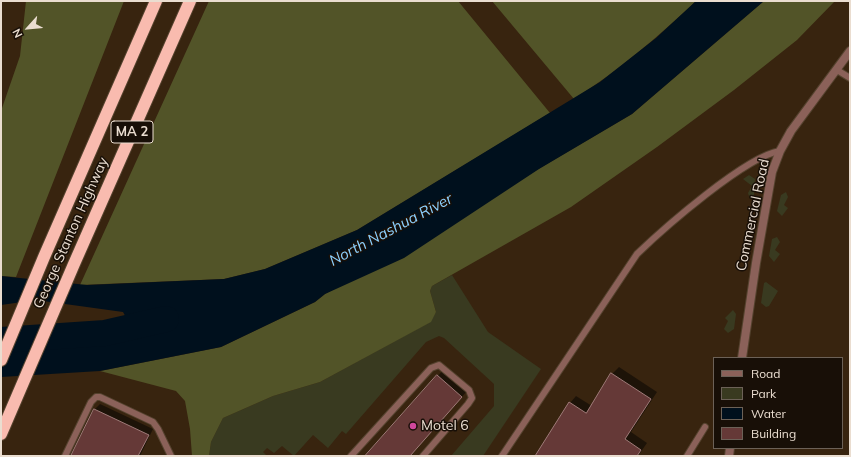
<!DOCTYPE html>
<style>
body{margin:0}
#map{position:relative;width:851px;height:457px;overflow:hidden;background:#38240f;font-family:Mulish,sans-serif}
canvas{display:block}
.frame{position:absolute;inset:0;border:2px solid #eaddd0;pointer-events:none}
.legend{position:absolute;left:713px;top:357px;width:130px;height:92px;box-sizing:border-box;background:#180f07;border:1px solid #6c6157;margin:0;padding:5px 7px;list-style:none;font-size:12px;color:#eaddd0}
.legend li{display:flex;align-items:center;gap:8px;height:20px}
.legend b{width:20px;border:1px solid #6c6157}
.north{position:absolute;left:8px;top:8px;width:40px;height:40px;-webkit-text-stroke:3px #180f07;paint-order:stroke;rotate:243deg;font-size:11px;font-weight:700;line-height:16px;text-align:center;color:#eaddd0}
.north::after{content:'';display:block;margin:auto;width:14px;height:18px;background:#eaddd0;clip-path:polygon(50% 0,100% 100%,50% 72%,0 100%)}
</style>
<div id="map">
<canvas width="851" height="457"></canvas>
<div class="frame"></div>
<ul class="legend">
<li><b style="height:5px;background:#8b6159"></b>Road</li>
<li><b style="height:11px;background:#393a20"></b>Park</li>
<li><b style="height:11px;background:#00101d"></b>Water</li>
<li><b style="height:11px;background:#653937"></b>Building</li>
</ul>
<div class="north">N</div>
</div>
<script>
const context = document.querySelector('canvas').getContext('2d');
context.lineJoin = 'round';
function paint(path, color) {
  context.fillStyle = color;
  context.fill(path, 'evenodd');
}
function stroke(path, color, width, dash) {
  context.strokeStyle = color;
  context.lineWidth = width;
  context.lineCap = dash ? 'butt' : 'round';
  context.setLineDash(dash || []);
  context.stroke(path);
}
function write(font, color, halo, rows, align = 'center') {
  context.font = font + ' Mulish,sans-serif';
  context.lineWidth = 3;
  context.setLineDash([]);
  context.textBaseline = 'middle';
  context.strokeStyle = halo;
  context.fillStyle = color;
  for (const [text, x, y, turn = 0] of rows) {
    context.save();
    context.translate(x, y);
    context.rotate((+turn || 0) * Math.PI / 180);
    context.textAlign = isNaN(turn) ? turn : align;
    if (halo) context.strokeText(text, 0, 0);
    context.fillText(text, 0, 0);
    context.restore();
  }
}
const green = new Path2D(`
 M749 175 755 179 754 195 752 197 749 196 748 193 752 186 743 179Z
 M786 192 788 197 784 205 788 208 782 216 777 211 781 195Z
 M777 237 780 242 775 250 780 254 774 262 769 256 772 239Z
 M452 275 488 332 541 369 483 456H451L494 406V384L444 338 439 336 426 342 346 434 342 431 328 448 313 435 294 456 282 446 274 453 267 448 263 452 267 456H209L211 442 223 418 273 396 320 382 430 322 436 312 430 291 432 286Z
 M766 282 778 291 769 306 766 307 761 303 764 283Z
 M733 310 736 314 734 329 728 333 724 329 728 321 725 318Z`);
const forest = new Path2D(`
 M26 1H124L16 277 1 276V111L20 56Z
 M209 1H458L550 113 357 230 265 269 224 279 80 285Z
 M492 1H696C658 37 618 71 574 99Z
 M764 1H835L797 40 734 90 657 147 571 207 432 286 430 291 436 312 431 322 320 382 273 396 223 418 211 442 209 456H192L190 429 185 401 176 391 100 371 221 347 315 302 325 294 632 114Z`);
const water = new Path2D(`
 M696 1H764L632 114 539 169 404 258 325 294 315 302 221 347 100 371 1 377V350H18L105 338 133 330 123 312 36 300 1 305V276L87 285 224 279 265 269 357 230 600 82 656 38Z`);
const shadow = new Path2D(`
 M619 367 657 392 631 432 647 443 638 456H536L570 403 576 396 592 406 612 374Z
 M444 369 468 390 409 456H367Z
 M100 404 153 429 140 456H72L95 409Z`);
const river = new Path2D(`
 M1 340 105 333 166 319`);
const building = new Path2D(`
 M611 373 651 399 625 439 641 450 637 456H535L569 402 586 413Z
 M437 375 462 397 410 456H365Z
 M94 409 149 435 138 456H71Z`);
const service = new Path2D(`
 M837 70 850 78
 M65 456 91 402 96 397H100L153 422 158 429 171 456
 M351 456 431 368 439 365 469 390 472 398 468 404 423 456
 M502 456 637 254C664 228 746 156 780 151
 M687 456 705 427`);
const tertiary = new Path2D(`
 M742 358 756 263 772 172 780 151 791 131 850 51
 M729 456 730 448`);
const motorway = new Path2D(`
 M1 360 44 257 156 1
 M1 434 74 264 190 1`);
const markers = [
 [413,426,4,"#d1479c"]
];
const shields = [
 [132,132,42]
];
const shieldNames = [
 ["MA 2",132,132]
];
const streetNames = [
 ["Commercial Road",753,215,-78],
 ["George Stanton Highway",71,233,-66]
];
const poiNames = [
 ["Motel 6",421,426]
];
const waterNames = [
 ["North Nashua River",391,230,-28]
];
paint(green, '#393a20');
paint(forest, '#525428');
paint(water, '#00101d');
paint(shadow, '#0007');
stroke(river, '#00101d', 26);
paint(building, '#653937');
stroke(building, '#9e7a78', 1);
stroke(service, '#54422e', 8);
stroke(tertiary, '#54422e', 10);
stroke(motorway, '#54422e', 14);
stroke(service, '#8b6159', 6);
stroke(tertiary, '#8b6159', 8);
stroke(motorway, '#f9bbaf', 12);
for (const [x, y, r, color] of markers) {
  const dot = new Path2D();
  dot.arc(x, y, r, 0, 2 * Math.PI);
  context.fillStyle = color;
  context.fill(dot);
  stroke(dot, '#180f07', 1.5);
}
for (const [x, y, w] of shields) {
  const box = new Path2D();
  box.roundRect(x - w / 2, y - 11, w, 22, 3);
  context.fillStyle = '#180f07';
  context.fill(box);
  stroke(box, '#eaddd0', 1);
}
write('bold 13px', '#eaddd0', null, shieldNames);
write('14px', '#eaddd0', '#180f07', streetNames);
write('14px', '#eaddd0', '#180f07', poiNames, 'left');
write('italic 15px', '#8cd0fe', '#180f07', waterNames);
</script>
